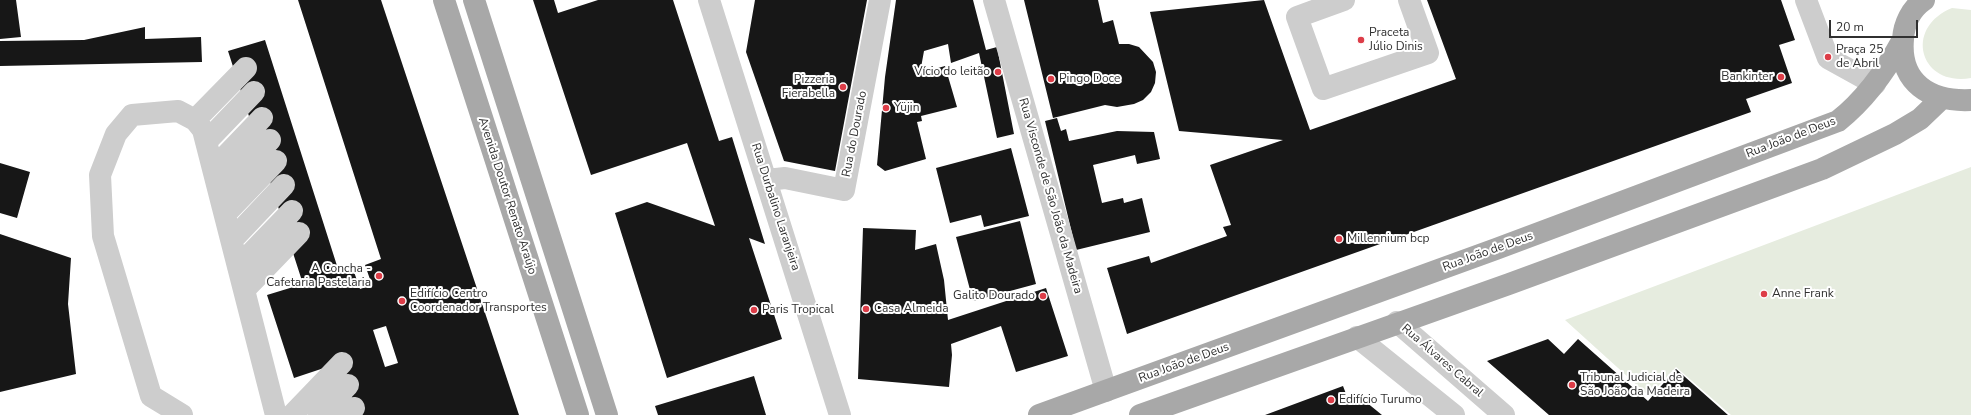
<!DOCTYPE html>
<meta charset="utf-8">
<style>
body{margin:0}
#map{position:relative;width:1971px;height:415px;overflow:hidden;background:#fff;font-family:"Nunito Sans",sans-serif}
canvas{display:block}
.scale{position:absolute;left:1829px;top:20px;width:89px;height:18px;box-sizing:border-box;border:2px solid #303030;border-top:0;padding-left:5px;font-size:12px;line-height:14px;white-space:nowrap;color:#303030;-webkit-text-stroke:3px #fff;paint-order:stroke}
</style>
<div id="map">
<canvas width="1971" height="415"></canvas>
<div class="scale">20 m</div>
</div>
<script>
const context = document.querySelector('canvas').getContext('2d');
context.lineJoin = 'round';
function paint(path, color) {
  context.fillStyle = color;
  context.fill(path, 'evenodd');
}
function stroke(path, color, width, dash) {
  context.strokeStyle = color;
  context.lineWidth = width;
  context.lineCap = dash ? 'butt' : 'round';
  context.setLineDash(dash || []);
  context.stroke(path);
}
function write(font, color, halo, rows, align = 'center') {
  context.font = font + ' "Nunito Sans",sans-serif';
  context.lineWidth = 4;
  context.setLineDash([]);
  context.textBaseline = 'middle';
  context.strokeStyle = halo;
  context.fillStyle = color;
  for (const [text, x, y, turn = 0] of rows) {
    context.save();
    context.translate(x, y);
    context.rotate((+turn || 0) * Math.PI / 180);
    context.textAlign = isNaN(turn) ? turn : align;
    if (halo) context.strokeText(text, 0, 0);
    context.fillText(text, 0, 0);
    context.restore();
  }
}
const green = new Path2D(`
 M1952 8 1971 10V78C1920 87 1903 28 1952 8Z
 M1971 167V415H1731L1676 367 1649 396 1565 320Z`);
const building = new Path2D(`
 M0 0H16L21 37 0 39Z
 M298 0H381L519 415H344L327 367 294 378 267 295 303 284 228 51 265 40 339 272 353 269 360 289 372 285 365 265 381 259ZM386 326 398 363 385 367 373 330Z
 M533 0H554L558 13 598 0H673L719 141 732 137 765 244 749 238 782 339 667 378 615 213 647 202 715 226 687 143 591 175Z
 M755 0H867L835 171 784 161 746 52Z
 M896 0H973L986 50 997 47 1014 134 997 138 979 53 951 63 948 44 924 51 920 73 945 66 957 107 921 116 922 121 917 122 926 159 885 171 877 165 885 77Z
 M1024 0H1098L1103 23 1113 20 1119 44H1129L1139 47 1153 62 1156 72 1155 83 1151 92 1143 100 1134 104 1117 107 1105 105 1053 118Z
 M1264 0 1310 130 1456 79 1427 0H1781L1795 40 1779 45 1792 83 1746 99 1751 112 1127 334 1107 268 1149 256 1151 263 1227 236 1223 227 1231 225 1210 165 1283 140 1179 131 1150 12Z
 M145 27V39L201 37 202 62 0 66V41L84 40Z
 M1057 118 1061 131 1066 129 1069 141 1117 131 1154 132 1160 159 1137 164 1135 155 1093 165 1102 203 1123 198 1124 203 1142 198 1150 232 1076 250 1045 121Z
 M1011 148 1029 216 984 227 981 215 950 223 936 168Z
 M0 163 30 172 17 218 0 213Z
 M1020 221 1036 284 973 301 956 237Z
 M863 228 916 230 915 250 936 244 944 280 948 320 1046 288 1068 356 1016 372 1001 326 951 344 952 355 949 387 858 379Z
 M0 234 71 258 68 304 76 374 0 392Z
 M1548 339 1564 354 1578 339 1648 401 1676 369 1728 415H1549L1487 361Z
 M754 376 766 415H658L655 406Z
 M1343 386 1348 399 1366 402 1382 415H1265Z`);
const minor = new Path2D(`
 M709 0 840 415
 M994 0 1106 391
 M1344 0 1297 17 1323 89 1428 53 1409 0
 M1806 0 1828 58 1875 84
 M195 120 246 68
 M206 142 254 92
 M213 169 262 118
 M767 180 785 178 844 190 880 0
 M219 192 270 140
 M225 214 276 161
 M232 240 284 185
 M238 267 292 211
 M244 290 299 233
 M1397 322 1504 415
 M1357 337 1454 415
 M182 415 151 396 103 236 100 175 116 134 132 115 178 111 195 120 203 130 276 415
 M292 415 342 363
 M319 415 348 385
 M345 415 354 408`);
const major = new Path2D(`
 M444 0 578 415
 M474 0 607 415
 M1924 0C1911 9 1904 24 1903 39 1899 83 1930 102 1971 100
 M1039 415 1496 249 1838 121C1866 99 1885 72 1902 41
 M1140 415 1509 284 1822 169 1895 134 1920 119 1942 98`);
const markers = [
 [1361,40,4,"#dd3d48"],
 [1828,57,4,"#dd3d48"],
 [998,72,4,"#dd3d48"],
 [1781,77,4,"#dd3d48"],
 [1051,79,4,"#dd3d48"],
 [843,87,4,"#dd3d48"],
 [886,108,4,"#dd3d48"],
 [1339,239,4,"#dd3d48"],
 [379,276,4,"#dd3d48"],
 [1764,294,4,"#dd3d48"],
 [1043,296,4,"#dd3d48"],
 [402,301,4,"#dd3d48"],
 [866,309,4,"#dd3d48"],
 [754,310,4,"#dd3d48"],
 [1572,385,4,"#dd3d48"],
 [1331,400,4,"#dd3d48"]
];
const poiNames = [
 ["Praceta",1369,33],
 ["Júlio Dinis",1369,47],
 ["Praça 25",1836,50],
 ["de Abril",1836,64],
 ["Vício do leitão",990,72,"right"],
 ["Bankinter",1773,77,"right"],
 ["Pingo Doce",1059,79],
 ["Pizzeria",835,80,"right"],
 ["Fierabella",835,94,"right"],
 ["Yüjin",894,108],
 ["Millennium bcp",1347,239],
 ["A Concha -",371,269,"right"],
 ["Cafetaria Pastelaria",371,283,"right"],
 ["Edifício Centro",410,294],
 ["Coordenador Transportes",410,308],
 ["Anne Frank",1772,294],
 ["Galito Dourado",1035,296,"right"],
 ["Casa Almeida",874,309],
 ["Paris Tropical",762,310],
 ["Tribunal Judicial de",1580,378],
 ["São João da Madeira",1580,392],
 ["Edifício Turumo",1339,400]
];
const streetNames = [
 ["Rua do Dourado",855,134,-79],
 ["Rua João de Deus",1791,138,-21],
 ["Avenida Doutor Renato Araújo",507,196,72],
 ["Rua Visconde de São João da Madeira",1050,196,74],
 ["Rua Durbalino Laranjeira",775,207,72],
 ["Rua João de Deus",1488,252,-20],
 ["Rua Álvares Cabral",1442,361,41],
 ["Rua João de Deus",1184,363,-20]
];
paint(green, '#e6ecdf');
paint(building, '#171717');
stroke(minor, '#cdcdcd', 22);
stroke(major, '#a8a8a8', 22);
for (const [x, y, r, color] of markers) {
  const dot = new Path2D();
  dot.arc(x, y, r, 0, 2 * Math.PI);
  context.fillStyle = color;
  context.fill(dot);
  stroke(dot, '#fff', 1.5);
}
write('12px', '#303030', '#fff', poiNames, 'left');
write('12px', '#303030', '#fff', streetNames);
</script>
